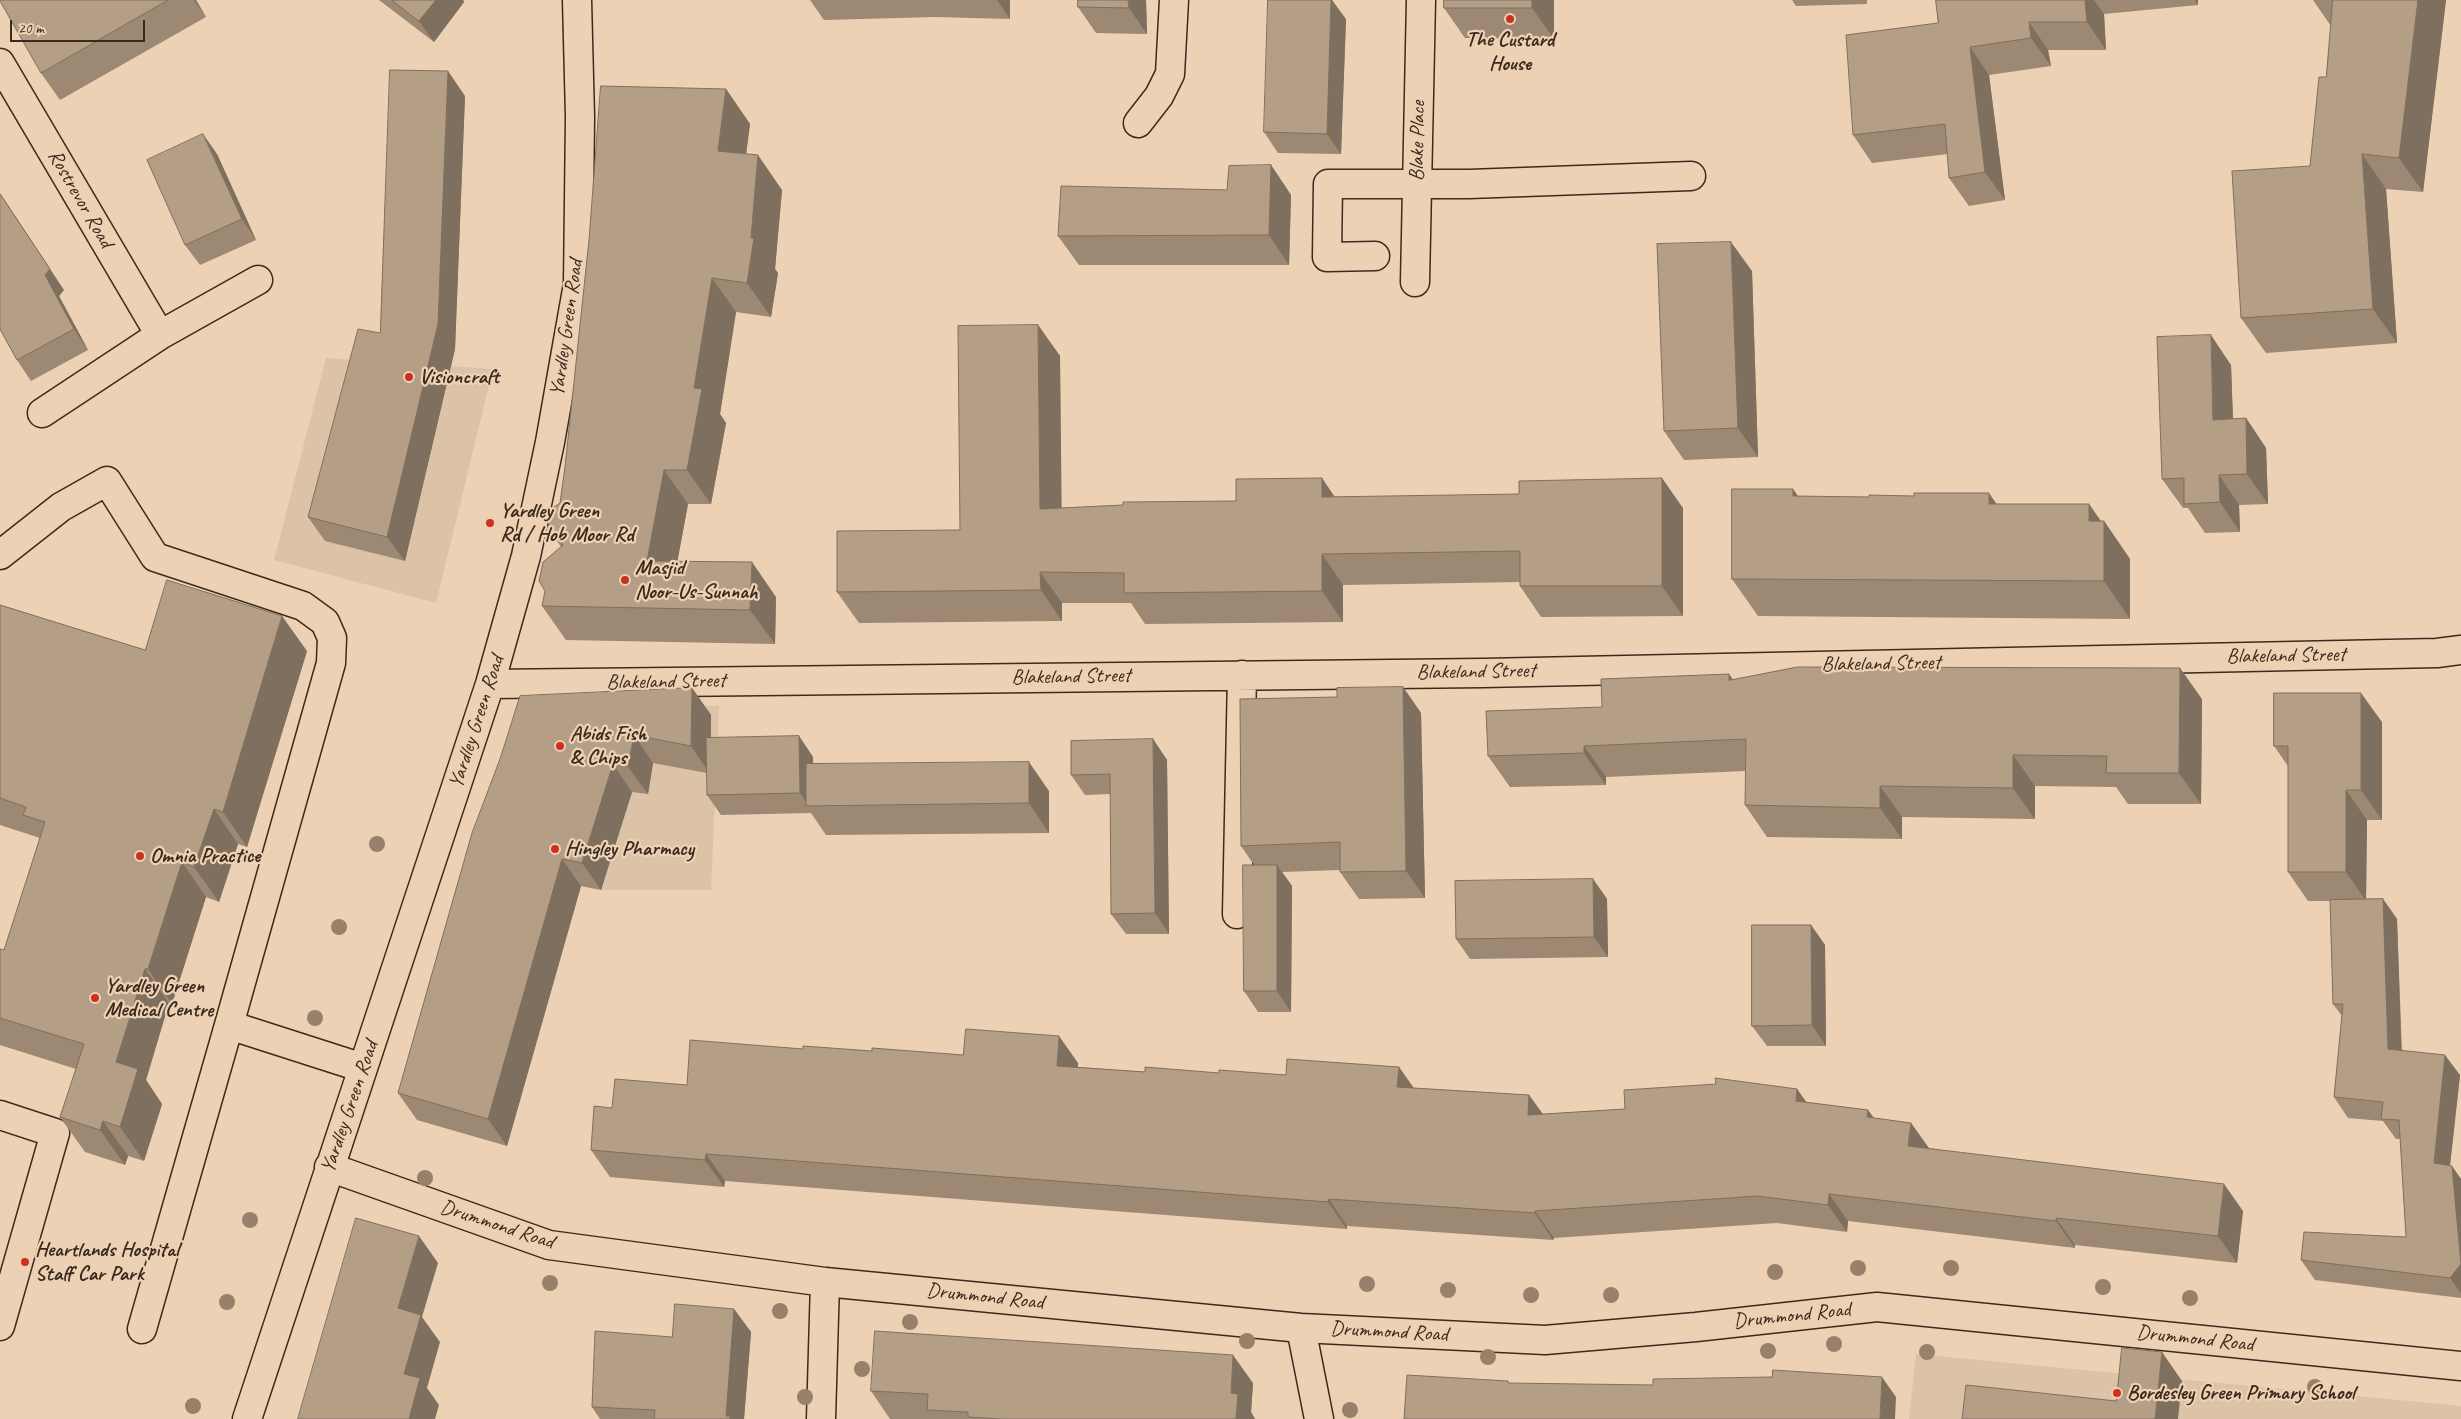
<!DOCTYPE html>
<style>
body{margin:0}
#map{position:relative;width:2461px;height:1419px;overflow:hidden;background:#edd1b4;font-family:Caveat,sans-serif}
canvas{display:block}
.scale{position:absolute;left:10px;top:20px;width:135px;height:22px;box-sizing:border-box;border:2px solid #3b2a1e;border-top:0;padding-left:6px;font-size:15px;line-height:18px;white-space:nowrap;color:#3b2a1e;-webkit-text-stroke:4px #edd1b4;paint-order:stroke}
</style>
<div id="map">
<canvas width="2461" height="1419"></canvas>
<div class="scale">20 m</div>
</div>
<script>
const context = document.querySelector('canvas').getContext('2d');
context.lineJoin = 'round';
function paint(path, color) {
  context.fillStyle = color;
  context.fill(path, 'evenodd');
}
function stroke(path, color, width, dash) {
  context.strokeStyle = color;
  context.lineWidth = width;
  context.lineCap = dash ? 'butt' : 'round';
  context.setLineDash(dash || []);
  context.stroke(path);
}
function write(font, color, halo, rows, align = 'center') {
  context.font = font + ' Caveat,sans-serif';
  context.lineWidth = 4.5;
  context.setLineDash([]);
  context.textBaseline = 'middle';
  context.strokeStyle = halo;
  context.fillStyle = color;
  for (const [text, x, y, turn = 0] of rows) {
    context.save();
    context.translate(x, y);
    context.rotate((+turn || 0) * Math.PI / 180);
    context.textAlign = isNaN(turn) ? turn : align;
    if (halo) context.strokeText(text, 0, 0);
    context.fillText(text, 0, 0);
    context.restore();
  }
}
const built = new Path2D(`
 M326 358 493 369 436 603 274 560Z
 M527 703 719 706 711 890H601L581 886Z
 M1916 1354 2461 1406V1419H1909Z`);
const minor = new Path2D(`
 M0 63 160 335
 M1138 123 1159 96 1170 74 1174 0
 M1375 256 1327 257 1328 184H1469L1691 176
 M1415 282 1421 0
 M42 413 160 335 258 280
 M0 555 61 507 107 481 155 557 303 606 325 622 332 638 331 663 229 1025
 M490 684 1483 673 2437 653 2461 650
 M1237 914 1242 675
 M0 1115 55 1133 0 1326
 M329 1167 549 1245 825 1282 1301 1328 1545 1340 1696 1327 1877 1307 2461 1366
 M1301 1328 1319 1419
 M142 1329 229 1025 363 1068
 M247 1419 490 684 526 556 550 442 578 284 580 117 577 0
 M821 1419 825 1282`);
const trees = [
 [377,844],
 [339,927],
 [315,1018],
 [425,1178],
 [250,1220],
 [1858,1268],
 [1951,1268],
 [1775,1272],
 [550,1283],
 [1367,1284],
 [2103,1287],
 [1448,1290],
 [1531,1295],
 [1611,1295],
 [2190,1298],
 [227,1302],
 [780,1311],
 [910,1322],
 [1247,1341],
 [1834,1344],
 [1768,1351],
 [1927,1352],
 [1488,1357],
 [862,1369],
 [2315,1387],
 [805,1397],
 [193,1406],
 [1350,1410]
];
const wall = new Path2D(`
 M0 0H196L206 17 60 100 41 73Z
 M379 0H463L464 2 434 42Z
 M810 0H1010V19L935 17 824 20Z
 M1078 0H1146L1147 34 1096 33 1078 7Z
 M1444 0H1554V39L1465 38 1444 8Z
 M1792 0H1867V4L1796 6Z
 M1936 0H2198V5L2104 14 2106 50H2048L2051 66 1989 75 2005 200 1969 206 1949 178 1948 154 1872 163 1853 135 1938 23Z
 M2313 0H2446L2423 192 2386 189 2397 343 2266 353 2241 318 2310 166 2326 77 2331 26Z
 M1346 19 1341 154 1278 153 1264 132Z
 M726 89 750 124 746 154 782 190 775 269 778 273 771 317 736 312 720 414 726 423 711 504H688L677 562 776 597 775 644 566 640 542 606 561 547 548 527 560 503 565 467Z
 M465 96 455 349 405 561 325 541 308 517 380 333Z
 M217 154 256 240 200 265 185 245Z
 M1271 165 1291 195 1289 265H1079L1058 236 1227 190Z
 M1752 271 1758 457 1684 460 1664 431Z
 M64 290 59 296 88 350 31 381 17 360 0 329Z
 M1038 325 1060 356 1061 508 1335 497 1683 508V616L1541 617 1520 586V582L1343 585V622L1145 624 1131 603H1062V621L859 623 837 592 960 530Z
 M2231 365 2233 419 2246 418 2266 448 2268 504 2239 505 2240 532 2205 533 2188 508H2183L2162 479Z
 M1793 489 1798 496 1996 504H2089L2101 521H2104L2130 559V619L1758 616 1732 579Z
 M0 605 145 650 307 651 247 847 238 844 219 902 206 897 172 1004 169 1003 146 1080 162 1104 144 1161 128 1156 125 1165 85 1152 60 1117 76 1069 0 1045V949L4 950 40 838 0 825Z
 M1729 674 1733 680 2202 699 2201 804H2128L2116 787 2035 786V819L1902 817V839L1767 837 1745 805 1746 771 1606 777V785L1510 787 1488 756 1602 707Z
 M1403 687 1421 713 1425 898 1359 899 1340 872V870L1282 872 1292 886 1291 1012H1258L1244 991 1254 865 1241 846 1337 697Z
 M692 688 711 715V738L799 736 813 757V764L1049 791V833L826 835 811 813 721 815 707 795V773L653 763 648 794 632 792 601 890 581 886 507 1146 417 1120 398 1093 472 833Z
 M2382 722V820H2367L2366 899H2383L2397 919 2402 1051 2460 1075 2450 1166 2461 1179V1298L2315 1280 2301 1260 2406 1237 2400 1139H2396L2383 1121 2348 1118 2334 1097 2342 1016 2333 1004 2330 901H2308L2288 872V766L2274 746Z
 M1153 739 1167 760 1169 934H1126L1111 914V794L1085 795 1071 775Z
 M1593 879 1607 899 1608 957 1470 959 1456 939Z
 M1811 925 1825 945 1826 1046H1767L1752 1026Z
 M803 1049 872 1051 963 1055 1078 1063V1067L1145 1072 1286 1075 1399 1067 1413 1088 1529 1095 1543 1114 1625 1109 1797 1089 1806 1102 1868 1110 1874 1118 1911 1123 1929 1148 2243 1211 2237 1263 2075 1245V1248L1848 1221 1847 1232 1777 1223 1554 1238 1553 1240 1347 1226V1229L725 1181 724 1187 610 1177 591 1150 612 1108Z
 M734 1309 751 1332 744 1419H600L592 1407 672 1337Z
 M1253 1383 1251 1412 1255 1419H890L871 1391Z`);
const shadedWall = new Path2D(`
 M194 0H196L206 17Z
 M436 0H463L464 2 434 42 419 21Z
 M997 0H1010V19Z
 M1128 0H1146L1147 34 1129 8Z
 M1331 0H1332L1346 19 1341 154 1327 134Z
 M1532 0H1554V39L1532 8Z
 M2085 0H2094L2104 14 2106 50 2087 22Z
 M2195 0H2198V5Z
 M2418 0H2446L2423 192 2399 158Z
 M2029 22 2048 50 2051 66 2031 38Z
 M1970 47 1989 75 2005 200 1985 172Z
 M448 71 465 96 455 349 405 561 387 537Z
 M726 89 750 124 742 186 718 151Z
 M203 134 217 154 256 240 242 219Z
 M2362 154 2386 189 2397 343 2373 309Z
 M758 155 782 190 775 269 778 273 771 317 747 283Z
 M1271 165 1291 195 1289 265 1269 235Z
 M0 193 64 290 59 296 88 350 74 329Z
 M1731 242 1752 271 1758 457 1738 428Z
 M712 278 736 312 720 414 726 423 711 504 687 470 694 388Z
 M1038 325 1060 356 1062 539 1040 509Z
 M2211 335 2231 365 2234 449 2213 420Z
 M2246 418 2266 448 2268 504 2247 474Z
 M664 470 688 504 671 596 647 561Z
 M2219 475 2239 505 2240 532 2220 502Z
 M1322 478 1343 509 1322 497Z
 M1662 478 1683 508V616L1662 586Z
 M1793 489 1819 527 1793 496Z
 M1989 493 2015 531 1989 504Z
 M2089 504 2104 526V521L2130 559V619L2104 581 2089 521Z
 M1322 554 1343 585V622L1322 591Z
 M752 562 776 597 775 644 750 610Z
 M1040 572 1062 603V621L1041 590Z
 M282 616 307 651 247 847 223 812Z
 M2180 668 2202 699 2201 804 2179 773Z
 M1729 674 1751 705 1729 680Z
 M1403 687 1421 713 1425 898 1406 871Z
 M692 688 711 715 710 774 691 746Z
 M2361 693 2382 722V820L2361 790Z
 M634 735 653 763 648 794 628 767Z
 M799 736 813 757 814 806H809L800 793Z
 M1153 739 1167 760 1169 934 1155 913Z
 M1584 746 1606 777V785L1584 753Z
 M2013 755 2035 786V819L2013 788Z
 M1029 762 1049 791V833L1029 803Z
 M613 764 632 792 601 890 582 863Z
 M1880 786 1902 817V839L1880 808Z
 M2346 790 2367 820 2366 901 2346 872Z
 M214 809 238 844 219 902 194 867Z
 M562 859 581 886 507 1146 488 1119Z
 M182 862 206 897 172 1004 148 969Z
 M1277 865 1292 886 1291 1012 1277 991Z
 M1593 879 1607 899 1608 957 1594 937Z
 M2383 899 2397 919 2402 1070 2388 1049Z
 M1811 925 1825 945 1826 1046 1812 1025Z
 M145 969 169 1003 146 1080 162 1104 144 1161 120 1127 116 1062Z
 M1059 1036 1078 1063 1076 1093 1057 1066Z
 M2445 1055 2460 1075 2448 1183 2434 1163Z
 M1399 1067 1418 1094 1397 1087Z
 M1797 1089 1816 1116 1796 1101Z
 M1529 1095 1548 1122 1528 1115Z
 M1868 1110 1887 1137 1867 1117Z
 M103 1121 128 1156 125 1165 100 1130Z
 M1911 1123 1930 1150 1908 1146Z
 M706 1154 725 1181 724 1187 705 1160Z
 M2452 1166 2461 1179V1293L2450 1278Z
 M2224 1184 2243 1211 2237 1263 2218 1236Z
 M1829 1194 1848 1221 1847 1232 1828 1205Z
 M1329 1199 1347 1226V1229L1328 1202Z
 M1535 1211 1554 1238 1553 1240 1535 1213Z
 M2056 1218 2075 1245V1248L2056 1221Z
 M419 1236 438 1263 422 1317 440 1342 427 1388 439 1405 435 1419H409L398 1308Z
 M734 1309 751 1332 744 1419H729L726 1416Z
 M2162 1352 2182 1381 2178 1419H2155Z
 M1233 1355 1253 1383 1251 1412 1255 1419H1236L1231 1393Z
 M1882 1377 1896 1397 1895 1419H1880Z`);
const building = new Path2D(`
 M0 0H168L41 73 0 1Z
 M392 0H436L419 21Z
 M1078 0H1128L1129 8 1078 7Z
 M1268 0H1331L1327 134 1264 132Z
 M1444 0H1532V8H1444Z
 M1936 0H2085L2087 22H2029L2031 38 1970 47 1985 172 1949 178 1945 124 1853 135 1846 35 1938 23Z
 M2333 0H2418L2399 158 2362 154 2373 309 2241 318 2232 171 2310 166 2319 77H2326Z
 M390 70 448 71 438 324 387 537 308 517 358 329 380 333Z
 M601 86 726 89 718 151 758 155 751 238H754L747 283 712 278 694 388 702 389 687 470H664L647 561 752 562 750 610 542 606 545 591 539 581 543 562 563 545 548 527 551 509 560 503 565 467 589 240Z
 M203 134 242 219 185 245 147 160Z
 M1271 165 1269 235 1058 236 1061 186 1227 190 1229 166Z
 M0 194 50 269 45 275 74 329 17 360 0 329Z
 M1731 242 1738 428 1664 431 1657 244Z
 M1038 325 1040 509 1123 505V502L1236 501V479L1322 478V497L1519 494V481L1662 478V586H1520V551L1322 554V591L1124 593V573L1040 572 1041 590 837 592V531L960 530 958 326Z
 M2211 335 2213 420 2246 418 2247 474 2219 475 2220 502 2184 504V478L2162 479 2157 337Z
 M1732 489H1793V496L1869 497V495L1914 496V493H1989V504H2089V521H2104V581L1732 579Z
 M167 580 282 616 223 812 214 809 194 867 182 862 148 969H145L116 1062 138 1069 120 1127 103 1121 100 1130 60 1117 84 1044 0 1018V949L4 950 45 822 23 815 26 807 0 798V605L145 650Z
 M1798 667 2180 668 2179 773H2106L2107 756 2013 755V788L1880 786V808L1745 805 1746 739 1584 746V753L1488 756 1486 711 1602 707 1601 679 1729 674V680Z
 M1403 687 1406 871 1340 872V842L1241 846 1240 699 1337 697V688Z
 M692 688 691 746 634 735 628 767 613 764 582 863 562 859 488 1119 398 1093 472 833 500 759 520 696Z
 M2274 693H2361V790H2346V872H2288V746H2274Z
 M799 736 800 793 707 795 706 738Z
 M1153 739 1155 913 1111 914 1110 774 1071 775V741Z
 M1029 762V803L806 806V764Z
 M1243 865H1277V991H1244Z
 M1593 879 1594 937 1456 939 1455 881Z
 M2383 899 2388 1049 2445 1055 2434 1163 2452 1166 2461 1264 2450 1278 2301 1260 2304 1232 2406 1237 2399 1120 2381 1119 2383 1102 2334 1097 2343 1004H2333L2330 900Z
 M1752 925H1811L1812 1025 1752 1026Z
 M966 1029 1059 1036 1057 1066 1145 1072V1067L1219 1073V1070L1286 1075 1287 1059 1399 1067 1397 1087 1529 1095 1528 1115 1625 1109 1624 1090 1716 1084 1715 1078 1797 1089 1796 1101 1868 1110 1867 1117 1911 1123 1908 1146 2224 1184 2218 1236 2056 1218V1221L1829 1194 1828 1205 1758 1196 1535 1211V1213L1329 1199 1328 1202 706 1154 705 1160 591 1150 594 1106 612 1108 615 1079 687 1085 690 1040 803 1049V1046L872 1051V1048L963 1055Z
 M356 1218 419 1236 398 1308 421 1315 404 1374 420 1378 409 1419H298Z
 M675 1304 734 1309 726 1416H730V1419H654L655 1410 592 1407 595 1331 672 1337Z
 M875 1331 1233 1355 1231 1393 1238 1394 1236 1419H1001L968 1417V1412L927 1410 928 1394 871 1391Z
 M2122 1348 2162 1352 2155 1419H1962L1966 1385 2116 1401Z
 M1773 1370 1882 1377 1880 1419H1404L1407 1375 1508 1381V1383L1653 1385V1379L1772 1377Z`);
const markers = [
 [1510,19,5,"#c8321e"],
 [409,377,5,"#c8321e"],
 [490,523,5,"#c8321e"],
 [625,580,5,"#c8321e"],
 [560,746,5,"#c8321e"],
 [555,849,5,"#c8321e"],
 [140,856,5,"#c8321e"],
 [95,998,5,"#c8321e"],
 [25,1262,5,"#c8321e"],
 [2117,1393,5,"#c8321e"]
];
const poiNames = [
 ["The Custard",1510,40,"center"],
 ["House",1510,64,"center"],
 ["Visioncraft",419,377],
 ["Yardley Green",500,511],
 ["Rd / Hob Moor Rd",500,535],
 ["Masjid",635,568],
 ["Noor-Us-Sunnah",635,592],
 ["Abids Fish",570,734],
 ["& Chips",570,758],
 ["Hingley Pharmacy",565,849],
 ["Omnia Practice",150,856],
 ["Yardley Green",105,986],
 ["Medical Centre",105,1010],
 ["Heartlands Hospital",35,1250],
 ["Staff Car Park",35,1274],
 ["Bordesley Green Primary School",2127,1393]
];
const streetNames = [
 ["Blake Place",1418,141,-89],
 ["Rostrevor Road",80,199,60],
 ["Yardley Green Road",567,328,-82],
 ["Blakeland Street",2286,656,-1],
 ["Blakeland Street",1881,664,-1],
 ["Blakeland Street",1476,672,-1],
 ["Blakeland Street",1071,677,-1],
 ["Blakeland Street",666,682,-1],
 ["Yardley Green Road",477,722,-72],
 ["Yardley Green Road",350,1107,-71],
 ["Drummond Road",497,1225,18],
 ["Drummond Road",985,1297,6],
 ["Drummond Road",1792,1316,-6],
 ["Drummond Road",1389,1332,3],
 ["Drummond Road",2195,1339,6]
];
paint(built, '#dcc2a6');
stroke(minor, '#3b2a1e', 31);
stroke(minor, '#edd1b4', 28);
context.fillStyle = '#97816b';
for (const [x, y] of trees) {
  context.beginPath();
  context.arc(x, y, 8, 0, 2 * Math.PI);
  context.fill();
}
paint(wall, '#9c8873');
paint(shadedWall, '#7f6f5e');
paint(building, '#b59e86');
stroke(building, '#7f6f5e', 1);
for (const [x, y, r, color] of markers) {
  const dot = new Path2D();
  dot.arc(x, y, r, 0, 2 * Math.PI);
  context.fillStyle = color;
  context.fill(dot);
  stroke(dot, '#edd1b4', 2);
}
write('bold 21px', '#3b2a1e', '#edd1b4', poiNames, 'left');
write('21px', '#3b2a1e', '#edd1b4', streetNames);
</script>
